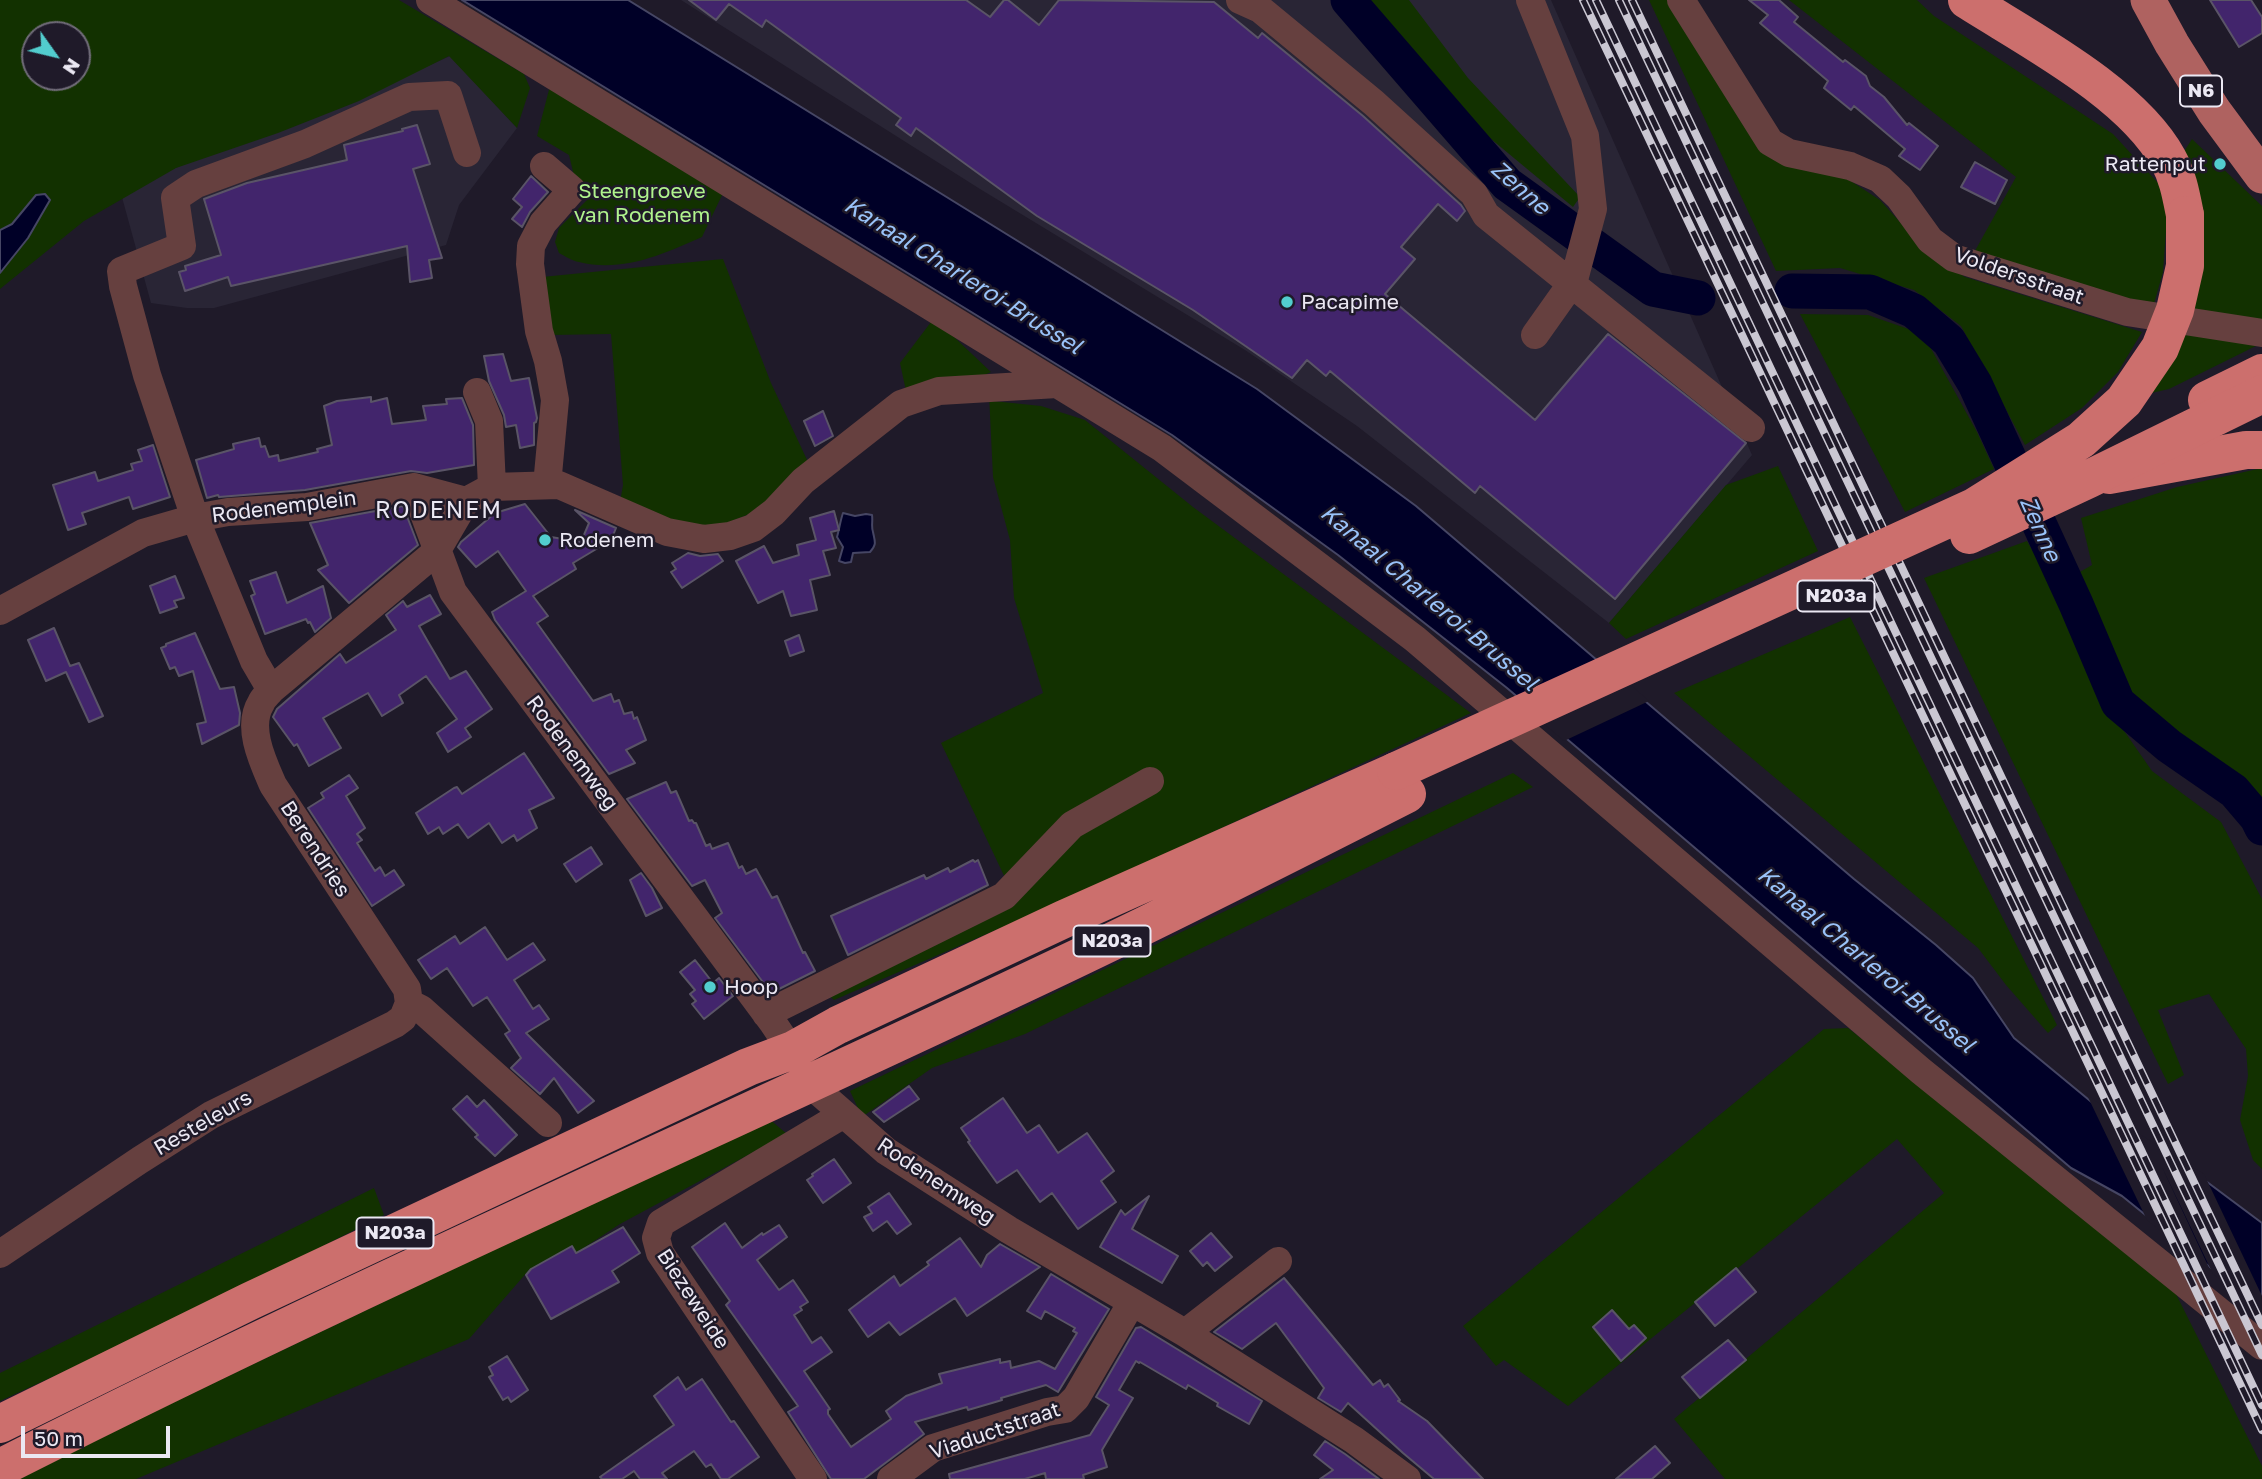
<!DOCTYPE html>
<style>
body{margin:0}
#map{position:relative;width:2262px;height:1479px;overflow:hidden;background:#1f1a29;font-family:"Golos Text",sans-serif}
canvas{display:block}
.north{position:absolute;left:21px;top:21px;width:70px;height:70px;box-sizing:border-box;background:#1f1a29;border:2px solid #716c7a;border-radius:50%;rotate:124deg;font-size:19px;font-weight:700;line-height:28px;text-align:center;color:#ebe8f3}
.north::after{content:'';display:block;margin:auto;width:24px;height:32px;background:#52cdce;clip-path:polygon(50% 0,100% 100%,50% 72%,0 100%)}
.scale{position:absolute;left:21px;top:1426px;width:149px;height:32px;box-sizing:border-box;border:4px solid #ebe8f3;border-top:0;padding-left:9px;font-size:21px;line-height:24px;white-space:nowrap;color:#ebe8f3;-webkit-text-stroke:5px #1f1a29;paint-order:stroke}
</style>
<div id="map">
<canvas width="2262" height="1479"></canvas>
<div class="north">N</div>
<div class="scale">50 m</div>
</div>
<script>
const context = document.querySelector('canvas').getContext('2d');
context.lineJoin = 'round';
function paint(path, color) {
  context.fillStyle = color;
  context.fill(path, 'evenodd');
}
function stroke(path, color, width, dash) {
  context.strokeStyle = color;
  context.lineWidth = width;
  context.lineCap = dash ? 'butt' : 'round';
  context.setLineDash(dash || []);
  context.stroke(path);
}
function write(font, color, halo, rows, align = 'center') {
  context.font = font + ' "Golos Text",sans-serif';
  context.lineWidth = 5;
  context.setLineDash([]);
  context.textBaseline = 'middle';
  context.strokeStyle = halo;
  context.fillStyle = color;
  for (const [text, x, y, turn = 0] of rows) {
    context.save();
    context.translate(x, y);
    context.rotate((+turn || 0) * Math.PI / 180);
    context.textAlign = isNaN(turn) ? turn : align;
    if (halo) context.strokeText(text, 0, 0);
    context.fillText(text, 0, 0);
    context.restore();
  }
}
const industrial = new Path2D(`
 M681 0H1551L1752 455 1609 623 1357 426 1245 350 980 189Z
 M450 56 517 128 459 205 446 245 214 308H187L151 303 120 190 419 70Z`);
const green = new Path2D(`
 M0 0H399L524 74 530 88 517 128 449 56 359 101 278 133 176 168 84 221 0 289V273L28 238 36 195 11 224 0 230ZM35 35H77V77H35Z
 M1344 0H1409L1468 78 1580 197 1573 207 1438 95Z
 M1649 0H1673L1762 146 1840 174 1880 200 1927 252 1965 277 2142 332 2118 372 2082 408 2025 445 1961 326 1914 290 1840 268 1776 271Z
 M1789 0H1917L1934 16 2113 134 2159 184 2167 217 2163 272 2152 311 1971 258 2016 177Z
 M551 82 725 189 702 237C664 254 622 273 579 262 572 261 565 256 559 253L555 242 559 228 587 200 575 180 569 155 537 136Z
 M2192 139 2262 206V343L2169 389 2147 394 2183 153Z
 M723 259 771 383 809 464 759 510 703 533 620 502 623 485 611 334 550 335 542 277Z
 M1800 314 1868 315 1923 334 1977 432 1994 469 1905 512Z
 M934 318 991 372 972 381 906 391 900 363Z
 M989 394 993 401 1041 406 1085 420 1193 507 1471 713 1063 901 834 1000 826 993 1017 903 941 743 1043 693 1014 598 1010 540 993 477Z
 M1778 466 1818 551 1626 639 1609 623 1726 485Z
 M2262 468V823L2236 786 2156 726 2125 700 2078 573 2092 565 2081 518 2177 487Z
 M2027 541 2056 592 2090 673 2120 725 2152 771 2221 822 2262 899V1169L2253 1160 2240 1120 2248 1076 2246 1049 2209 994 2158 1010 2184 1075 2168 1084 1924 578Z
 M1850 617 2057 1025 2048 1033 2006 985 1978 948 1674 693Z
 M1513 773 1533 787 1025 1034 932 1068 862 1117 850 1091Z
 M1848 1028 2169 1280 2262 1466V1479H1725L1674 1419 1944 1193 1897 1139 1568 1406 1504 1360 1496 1366 1463 1326 1824 1029Z
 M768 1118 787 1134 620 1224 576 1253 572 1246 529 1270 469 1339 136 1479H13Z
 M374 1188 384 1215 187 1315 0 1401V1373Z`);
const water = new Path2D(`
 M462 0H628L1257 389 1416 506 1854 879 1936 945 1973 978 2014 1038 2123 1128 2187 1167 2262 1223V1309L2122 1196 2071 1168 1507 688 1338 555 1172 435Z
 M45 194 50 200 28 238 0 273V230L12 224 36 195Z
 M843 513 855 516 866 514 872 515C873 521 871 527 873 532 875 542 877 544 870 552L853 553 851 562 845 563 839 561 843 547 837 537C839 530 841 518 843 513Z`);
const pier = new Path2D(`
 M1601 659 1649 701 1564 741 1515 699Z
 M2086 1093 2125 1125 2204 1174 2262 1296V1313L2213 1274 2161 1165 2211 1272 2147 1220Z`);
const river = new Path2D(`
 M1348 0 1507 184 1653 289 1698 298
 M1792 291 1870 292 1914 311 1949 341 1975 384 2076 604 2118 703 2169 746 2234 791 2257 818 2262 828`);
const building = new Path2D(`
 M689 0H966L990 17 1004 0H1008L1039 25 1059 0 1214 2 1258 38 1262 33 1363 116 1461 205 1465 211 1457 221 1438 204 1401 247 1415 259 1385 294 1535 420 1608 334 1746 443 1615 599 1480 486 1475 493 1330 371 1326 376 1307 360 1292 378 1193 310 1037 216 916 128 911 136 896 125 901 118 766 20 762 27 729 4 716 20Z
 M1749 0H1779L1798 17 1794 22 1843 62 1845 60 1866 76 1870 86 1884 97 1907 125 1909 123 1938 146 1920 170 1899 156 1905 149 1854 106 1851 110 1824 88 1828 81 1760 23 1768 15Z
 M2210 0H2251L2262 17V33L2239 47Z
 M417 125 430 164 413 169 442 258 429 260 432 278 410 282 407 246 231 286 228 277 185 291 179 272 186 270 185 266 221 255 204 199 247 183 347 160 344 145 403 131 402 129Z
 M1975 162 2007 180 1995 204 1961 187Z
 M531 176 548 192 530 212 522 227 512 219 522 207 513 199Z
 M503 354 511 381 529 378 537 418 536 422 534 423V445L520 448 516 425 506 427 504 415 489 381 484 356Z
 M371 397V402L387 398 392 424 426 420 423 406 447 404 446 399 462 398 473 425 474 465 427 473 411 471 305 490 219 497 218 495 207 498 196 460 234 449 233 444 259 438 261 447 265 446 269 457 278 455 279 461 318 452 317 449 332 445 324 406 337 401Z
 M823 411 833 436 815 446 804 421Z
 M153 445 170 497 133 509 129 497 82 513 86 524 68 530 53 485 95 472 98 481 133 470 131 464 142 461 138 450Z
 M525 504 551 537 581 542 589 523 575 510 616 528 610 543 602 535 599 545H603L573 563 576 569 533 596 548 616 537 623 593 701 611 694 614 702 619 700 624 714 632 712 634 719 637 717 646 740 626 750 635 763 609 774 495 620 492 612 526 591 498 551 476 567 458 547 461 542 495 513Z
 M403 506 418 545 349 603 318 570 328 565 310 523Z
 M834 511 839 530 831 532 836 548 823 551 830 575 810 580 817 610 791 616 783 591 758 603 736 561 764 546 773 563 799 555 797 545 816 540 810 518Z
 M688 553 700 556 718 554 723 561 682 588 671 572 676 569 672 563Z
 M276 572 287 603 323 586 331 618 315 632 310 622 308 623 306 619 265 634 251 596 255 594 250 581Z
 M175 576 184 598 174 601 177 607 160 613 150 586Z
 M430 595 441 614 419 626 427 640 450 679 466 671 492 709 465 728 471 737 448 752 437 733 457 719 426 676 399 695 403 703 382 716 368 693 323 718 341 748 309 766 297 744 294 746 273 717 277 709 340 654 346 663 396 630 386 615 403 601 407 607Z
 M54 628 70 666 79 663 103 716 89 722 66 672 46 681 28 640Z
 M195 633 220 689 234 687 240 713 239 725 202 744 197 724 206 722 193 671 179 676 175 667 170 669 161 648 166 646V644Z
 M799 635 804 651 790 656 785 641Z
 M524 753 554 798 529 810 537 828 517 841 514 835 502 843 489 823 468 838 458 824 443 834 439 827 428 834 416 813 454 788 457 787 462 794Z
 M349 775 358 788 346 796 365 828 357 834 362 840 357 843 375 871 380 867 385 876 394 870 404 885 372 906 308 808 324 798 321 793Z
 M666 782 671 793 676 791 689 821 692 820 694 823H696L706 846 710 844 712 849 728 843 739 868 742 866 746 874 756 869 772 898 777 896 803 953 805 952 815 971 771 993 715 918 722 913 705 880 692 886 627 799Z
 M591 847 602 864 576 882 564 864Z
 M973 860 975 862 978 860 988 885 848 955 831 916 924 875 926 879 948 868 950 872Z
 M641 873 652 888 662 908 646 916 630 880Z
 M485 927 507 960 533 943 545 960 514 980 533 1009 539 1005 549 1019 526 1033 594 1101 578 1113 554 1078 540 1094 511 1068 521 1058 505 1034 510 1031 487 997 473 1006 447 968 431 979 418 960 455 936 460 944Z
 M695 960 713 983 719 978 733 996 704 1019 692 1004 696 1001 690 994 695 990 680 972Z
 M909 1086 919 1099 884 1122 873 1112Z
 M467 1096 477 1107 484 1100 517 1135 495 1156 475 1137 478 1135 453 1109Z
 M1003 1098 1027 1133 1039 1125 1058 1153 1087 1133 1114 1171 1101 1181 1116 1202 1078 1229 1052 1193 1040 1202 1017 1170 997 1183 968 1142 970 1141 961 1128Z
 M834 1159 851 1183 823 1203 807 1180 813 1176 812 1174Z
 M889 1193 911 1224 897 1234 887 1221 873 1231 864 1217 872 1213 868 1207Z
 M1149 1196 1132 1229 1178 1256 1162 1283 1100 1247 1121 1210 1125 1215Z
 M725 1223 742 1248 762 1233 763 1235 779 1225 787 1237 757 1260 779 1290 793 1280 808 1302 800 1307 802 1310 794 1315 812 1343 821 1337 832 1352 804 1371 830 1409 828 1410V1414L851 1447 891 1419 886 1411 906 1396 942 1383 939 1374 1000 1359V1363L1010 1361 1011 1368 1039 1361 1055 1369 1077 1333 1073 1331 1075 1328 1045 1311 1041 1319 1027 1311 1051 1274 1109 1309 1058 1392 1046 1385 1001 1398 1002 1400 992 1403 968 1410 967 1407 915 1422 924 1434 864 1479H831L788 1412 798 1406 726 1305 730 1301 692 1247Z
 M623 1227 640 1253 612 1271 619 1282 551 1319 526 1275 531 1269 572 1246 576 1253Z
 M1211 1233 1232 1257 1215 1271 1207 1262 1203 1266 1190 1251Z
 M960 1238 981 1267 987 1255 1000 1244 1040 1267 967 1316 955 1298 900 1335 889 1322 868 1337 849 1310 894 1276 900 1286 929 1265 927 1262Z
 M1736 1268 1756 1292 1715 1326 1695 1302Z
 M1284 1278 1373 1385 1380 1380 1384 1387 1388 1384 1400 1400 1398 1401 1427 1421 1483 1479H1434L1403 1453 1348 1403 1341 1412 1318 1398 1324 1388 1276 1323 1242 1349 1214 1332Z
 M1612 1310 1629 1329 1634 1325 1646 1338 1621 1361 1593 1327Z
 M1141 1327 1262 1401 1249 1424 1217 1406 1218 1403 1188 1385 1186 1389 1140 1362 1139 1363 1136 1361 1119 1390 1133 1398 1102 1450 1107 1467 1083 1475 1084 1479H1046L1045 1473 1025 1479H950L949 1474 1090 1435 1109 1405 1096 1397 1136 1328Z
 M1728 1340 1746 1360 1700 1398 1682 1377Z
 M507 1356 528 1390 511 1402 508 1397 503 1400 489 1377 493 1375 489 1367Z
 M678 1377 686 1390 702 1379 731 1422 734 1421 759 1457 728 1479H721L711 1464 706 1467 694 1451 662 1473 667 1479H640L634 1471 622 1479H602L600 1477 674 1425 654 1396Z
 M1325 1441 1345 1454 1379 1479H1320L1333 1470 1314 1455Z
 M1655 1446 1670 1463 1652 1479H1616Z`);
const minor = new Path2D(`
 M430 0 1162 448 1415 639 1921 1071 2262 1346
 M1240 0 1260 9 1374 103 1474 194 1486 215 1751 428
 M1530 0 1585 136 1593 209 1574 280 1535 335
 M1681 0 1770 142 1789 153 1850 166 1880 179 1899 197 1930 240 1954 258 2127 312 2262 333
 M544 166 572 190 543 223 531 246 530 264 539 331 548 361 555 400 547 485
 M477 392 489 421 492 487
 M414 487 453 592 773 1023 820 1093 886 1151 1009 1230 1185 1333 1354 1440 1407 1479
 M466 501 436 552 271 690C268 694 263 698 261 703 246 727 263 762 273 785L407 989 409 1003 421 1009 548 1123
 M466 501 492 487 559 485 667 532 704 539 730 536 753 528 774 512 803 481 901 404 939 391 1057 384
 M0 611 143 533 195 518 228 512 307 507 414 487 466 501
 M271 690 254 661 195 518 147 375 123 286 121 271 182 246 175 198 196 184 305 144 409 97 448 95 467 153
 M766 1014 1004 896 1072 825 1150 781
 M0 1254 140 1160 211 1115 395 1024 403 1018 409 1003
 M1185 1333 1278 1261
 M813 1479 660 1253 656 1238 661 1223 844 1114
 M891 1479 933 1448 1047 1412 1065 1409 1076 1398 1132 1302`);
const major = new Path2D(`
 M2148 0 2172 44 2214 111 2262 176`);
const highway = new Path2D(`
 M1967 0C2030 40 2132 93 2168 159 2178 177 2181 195 2185 215
 M2207 400 2262 373
 M2109 475 2246 450H2262
 M0 1424 250 1301 748 1067 793 1050 838 1025 1064 919 1396 771
 M0 1468C350 1290 709 1133 1063 965 1179 910 1293 852 1407 794`);
const rail = new Path2D(`
 M1583 0 2262 1430
 M1596 0 2262 1405
 M1619 0 2262 1355
 M1632 0 2262 1325`);
const highwayBridge = new Path2D(`
 M1969 535 2089 479 2262 394
 M1396 771 1974 507 2081 440 2124 401 2160 348 2175 310 2185 266V215`);
const markers = [
 [2220,164,7,"#52cdce"],
 [1287,302,7,"#52cdce"],
 [545,540,7,"#52cdce"],
 [710,987,7,"#52cdce"]
];
const shields = [
 [2201,91,42],
 [1836,596,77],
 [1112,941,77],
 [395,1233,77]
];
const shieldNames = [
 ["N6",2201,91],
 ["N203a",1836,596],
 ["N203a",1112,941],
 ["N203a",395,1233]
];
const poiNames = [
 ["Rattenput",2206,164,"right"],
 ["Pacapime",1301,302],
 ["Rodenem",559,540],
 ["Hoop",724,987]
];
const parkNames = [
 ["Steengroeve",642,191],
 ["van Rodenem",642,215]
];
const streetNames = [
 ["Voldersstraat",2019,276,19],
 ["Rodenemplein",284,507,-7],
 ["Rodenemweg",572,753,53],
 ["Berendries",315,849,57],
 ["Resteleurs",203,1123,-30],
 ["Rodenemweg",936,1181,34],
 ["Biezeweide",693,1299,57],
 ["Viaductstraat",995,1431,-19]
];
const waterNames = [
 ["Zenne",1520,188,41],
 ["Kanaal Charleroi-Brussel",963,276,32],
 ["Zenne",2040,529,66],
 ["Kanaal Charleroi-Brussel",1429,598,40],
 ["Kanaal Charleroi-Brussel",1866,960,40]
];
const neighbourhoodNames = [
 ["RODENEM",439,511]
];
paint(industrial, '#292535');
paint(green, '#123100');
paint(water, '#000027');
stroke(water, '#464664', 2);
paint(pier, '#1f1a29');
stroke(river, '#000027', 35);
paint(building, '#42256c');
stroke(building, '#5a5467', 2);
stroke(minor, '#66403f', 28);
stroke(major, '#af6260', 35);
stroke(highway, '#cc6f6d', 38);
stroke(rail, '#cac7d2', 8);
stroke(rail, '#1f1a29', 5, [16]);
stroke(highwayBridge, '#cc6f6d', 38);
for (const [x, y, r, color] of markers) {
  const dot = new Path2D();
  dot.arc(x, y, r, 0, 2 * Math.PI);
  context.fillStyle = color;
  context.fill(dot);
  stroke(dot, '#1f1a29', 2.5);
}
for (const [x, y, w] of shields) {
  const box = new Path2D();
  box.roundRect(x - w / 2, y - 15.5, w, 31, 5);
  context.fillStyle = '#1f1a29';
  context.fill(box);
  stroke(box, '#ebe8f3', 2);
}
write('bold 19px', '#ebe8f3', null, shieldNames);
write('21px', '#ebe8f3', '#1f1a29', poiNames, 'left');
write('21px', '#b0f38d', '#1f1a29', parkNames);
write('21px', '#ebe8f3', '#1f1a29', streetNames);
write('italic 23px', '#9ac3f9', '#1f1a29', waterNames);
context.letterSpacing = '2px';
write('23px', '#ebe8f3', '#1f1a29', neighbourhoodNames);
context.letterSpacing = '0px';
</script>
